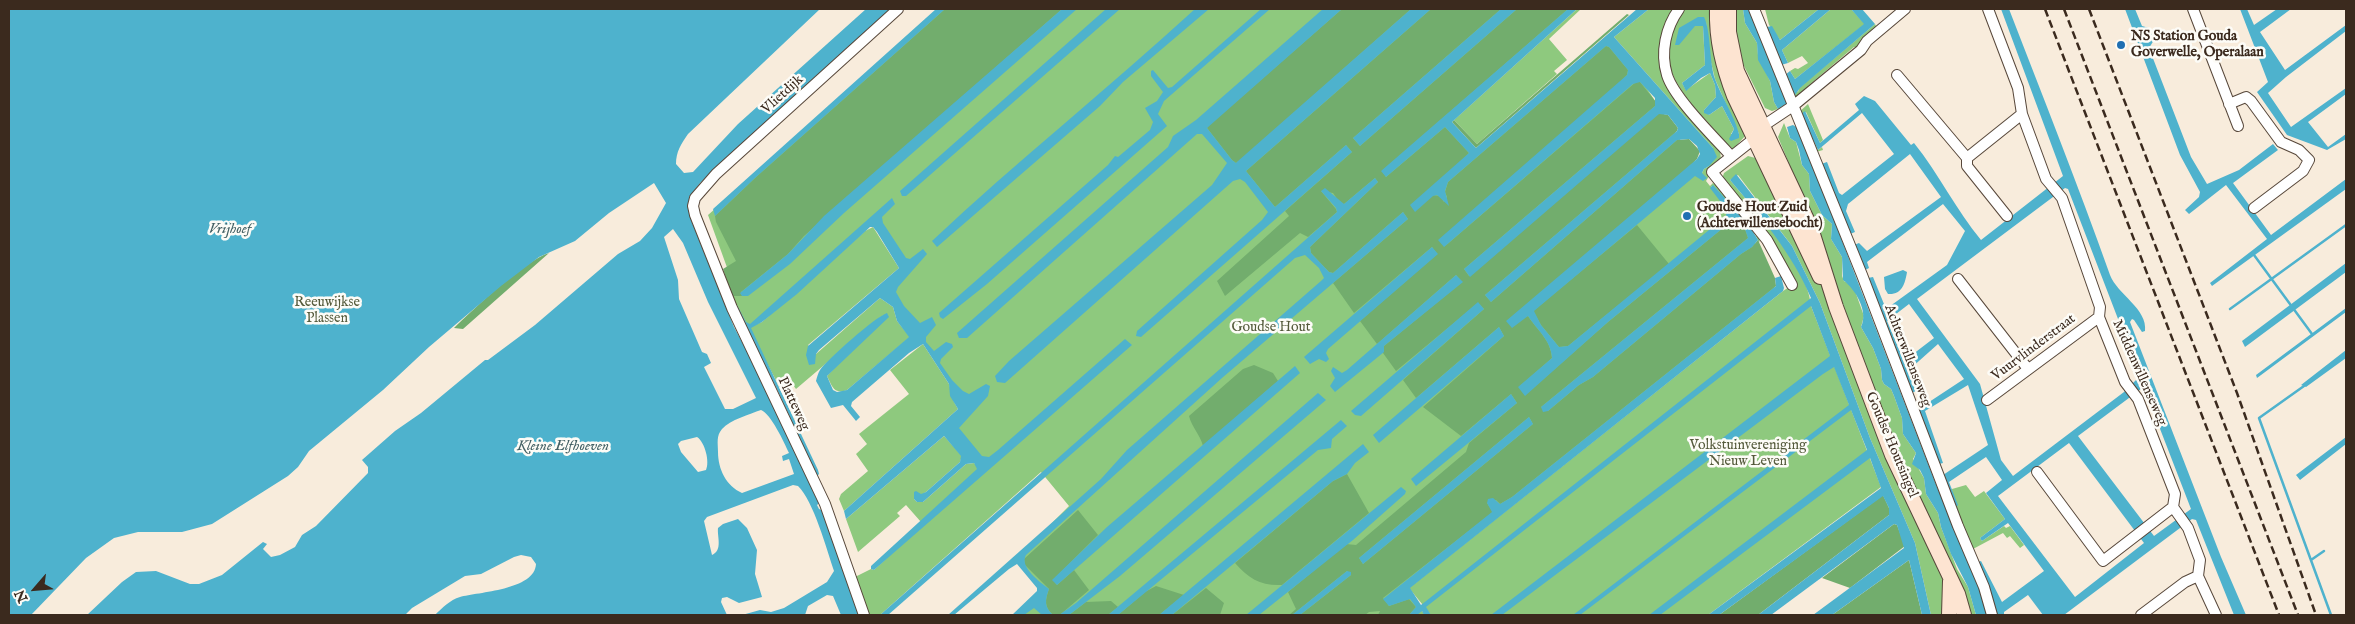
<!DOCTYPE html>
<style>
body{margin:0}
#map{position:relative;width:2355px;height:624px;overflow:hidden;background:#f8ecdc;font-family:"IM FELL English",serif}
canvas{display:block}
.frame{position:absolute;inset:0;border:10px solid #3b2a1e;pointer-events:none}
.north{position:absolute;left:10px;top:564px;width:50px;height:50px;-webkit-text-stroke:4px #fdfcf7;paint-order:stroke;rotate:243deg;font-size:14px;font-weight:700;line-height:20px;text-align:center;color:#3b2a1e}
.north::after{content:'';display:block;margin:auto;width:18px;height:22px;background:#3b2a1e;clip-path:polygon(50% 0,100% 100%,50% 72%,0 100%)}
</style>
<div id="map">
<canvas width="2355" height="624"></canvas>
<div class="frame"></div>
<div class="north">N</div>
</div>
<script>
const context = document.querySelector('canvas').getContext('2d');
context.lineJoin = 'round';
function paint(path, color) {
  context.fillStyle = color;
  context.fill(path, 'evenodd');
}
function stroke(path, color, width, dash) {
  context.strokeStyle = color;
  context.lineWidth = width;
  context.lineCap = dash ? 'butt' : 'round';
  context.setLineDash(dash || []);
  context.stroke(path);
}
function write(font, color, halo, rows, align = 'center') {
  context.font = font + ' "IM FELL English",serif';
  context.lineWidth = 5;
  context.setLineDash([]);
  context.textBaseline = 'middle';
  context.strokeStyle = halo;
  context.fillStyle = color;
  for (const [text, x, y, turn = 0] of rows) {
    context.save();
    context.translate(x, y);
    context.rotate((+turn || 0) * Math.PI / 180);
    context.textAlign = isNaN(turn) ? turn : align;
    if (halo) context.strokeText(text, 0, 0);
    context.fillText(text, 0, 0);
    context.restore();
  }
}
const green = new Path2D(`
 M944 9H1572L1447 120 1476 154 1612 35 1702 173 1704 169 1709 166 1713 148 1614 37 1649 9H1673L1663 33 1662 69 1720 150 1721 160 1706 173 1709 176 1706 181 1710 186 1713 183 1716 185 1760 239 1759 243 1755 234 1713 186 1711 187 1754 241 1776 291 1404 586 1425 615H1019L1044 592 1016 559 1069 506 1041 472 880 615H866L853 578 871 569 874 570 983 469 954 425 968 410 888 290 905 268 872 220 752 326 762 322 865 231 873 227 899 268 808 345 816 354 880 298 893 307 897 321 910 337 847 390C834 395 832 386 827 376L883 315 796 389 790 381 780 388 732 296 737 295 708 215Z
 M1577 9H1581L1549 39 1567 60 1554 71 1557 74 1477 144 1454 120Z
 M1685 9H1713L1747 134 1733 149C1722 140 1713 128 1704 118 1672 83 1652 52 1685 9ZM1706 22 1708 50 1715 79 1739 134H1731L1734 129 1722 106 1709 115 1704 110 1716 97 1715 85 1710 73 1686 90 1682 83 1705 65 1703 26H1695Z
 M1735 9H1743L1745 23 1757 43 1758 55 1770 81 1774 102 1778 109 1772 111 1765 108 1736 50Z
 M1765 9H1819L1780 40 1769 25Z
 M1831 9H1851L1865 24 1795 79 1790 71 1795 68 1798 69 1808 63 1802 56 1788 63 1782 50Z
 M1875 24 1877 28 1858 47H1854L1808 86V90L1796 98 1793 97 1784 76 1798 92 1799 88Z
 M1808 104 1823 140 1820 143 1806 112 1801 115 1818 150 1822 147 1823 150 1816 152 1798 113Z
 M1784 123 1790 138 1796 142 1802 165 1809 174 1810 191 1822 215 1832 224 1831 239 1842 257V276L1844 281 1851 285 1855 291 1864 316 1861 327 1873 348 1881 369 1882 380 1884 384 1891 389 1894 396 1902 418 1903 434 1916 453 1913 459 1924 478 1926 494 1938 513 1941 527 1957 569 1968 587 1976 615H1968L1881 412 1818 233 1778 137Z
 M1748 156 1759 159 1802 240 1822 285 1945 582V615H1931L1915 543 1870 438 1820 303 1792 246 1738 175 1730 180C1754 209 1809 268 1811 306L1881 487 1708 615H1431L1409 588 1783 291 1797 282 1773 242 1722 179 1724 173Z
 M923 344 949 384 954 402 958 409 844 511 839 499 841 494 868 471 856 454 867 444 859 434 909 394 890 370Z
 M944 436 962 456 960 462 926 492 914 499 917 502H923L966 464 974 463 977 466V472L921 522 906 505 897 513 900 516 858 552 846 519Z
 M1966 485 1975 497 1984 491 2005 519 1980 538 1982 541 2004 526 2006 528 2010 526 2024 545 2020 548 2010 536 2007 538 2003 533 1973 549 1954 509 1952 489Z`);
const forest = new Path2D(`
 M945 9H1062L804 236 788 254 741 292 742 296H732L723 269 736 261 716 222 715 216 755 178Z
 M1342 9H1411L1244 157 1236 163 1232 160 1207 128 1208 126Z
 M1431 9H1501L1353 138 1360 146 1517 9H1568L1382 171 1386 177 1445 127 1469 153 1415 211 1433 195 1440 196 1444 202 1447 197 1445 192 1448 182 1606 46 1609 47 1628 70 1627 75 1614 88 1495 191 1444 247 1637 81 1640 82 1656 102 1655 106 1464 269 1469 276 1659 113 1668 115 1678 128 1677 131 1485 295 1491 302 1677 140 1689 139 1700 151 1697 159 1685 170 1507 321 1528 316C1537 330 1551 340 1552 358L1519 387 1525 395 1608 322 1734 219 1745 229 1748 238 1541 407 1548 411 1579 385 1593 377 1741 254 1752 247 1758 240 1775 278 1776 286 1512 497 1500 504 1496 500 1487 503 1493 512 1383 598 1389 606 1409 599 1416 607 1409 615H1378L1380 611 1369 612 1365 615H1300L1351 575 1347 571 1292 615H1289L1296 609 1288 592 1346 544 1356 545 1466 452 1469 443 1517 403 1511 394 1461 436 1423 407 1504 336 1499 327 1416 398 1403 380 1484 309 1478 303 1396 371 1383 353 1384 346 1462 282 1456 275 1377 344 1360 321 1437 254 1432 247 1354 313 1333 283 1408 219 1403 212 1333 273 1329 272 1311 253 1310 247 1378 182 1375 178 1344 204 1340 203 1333 193 1321 191 1336 209 1337 212 1308 237 1300 233 1225 296 1217 281 1289 216 1285 211 1352 152 1346 145 1275 207 1246 171ZM1529 417 1533 424 1363 564 1359 558Z
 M1627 14 1629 15 1476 148 1452 122 1454 120 1477 144Z
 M1637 225 1669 264 1568 346 1559 347 1541 325 1533 311Z
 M549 253 463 329 454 328C474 309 525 260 549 253Z
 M1254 365 1273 373 1278 381 1203 446C1200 434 1192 428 1189 416L1243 369Z
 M1347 474 1369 513 1282 585C1261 586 1249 579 1235 563L1333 481Z
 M1883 495 1889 508V515L1758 615H1719Z
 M1078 510 1098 535 1053 580 1057 585 1074 570 1089 590 1061 614 1053 615C1044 607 1045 600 1049 589L1025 565 1024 559Z
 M1894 524 1897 525 1905 546 1850 588 1822 578Z
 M1909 560 1922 615H1832Z
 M1156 586 1184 595 1159 615H1118L1145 592Z
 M1206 588 1224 603 1220 615H1172Z
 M1111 601 1118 607 1108 615H1069L1086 602Z`);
const water = new Path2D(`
 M9 9H820L688 134C681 144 676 152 676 164L684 173 693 172 738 124 866 9H893L701 182 689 197 691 220 734 327 765 385 820 502 817 505 819 509 824 511 860 615H841L833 596 827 595 808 606 805 615H742L760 610 771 612 784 608 827 582 834 571C826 548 814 502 798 486L793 485 707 517 704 521 712 555C723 550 717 537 718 528L723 524 738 519 747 528 757 550 755 574 762 597 739 603 727 597 722 598 721 602 727 615H435C442 608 450 600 460 597 478 592 535 590 536 564L531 557 521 555 514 557 481 574 465 576 412 608 405 615H87L122 582 136 572 156 571 190 584H199L222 575 263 542 267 544 263 549 271 557 280 555 295 547 302 535 316 526 368 473V467L362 460 395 431 421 413 485 360H488L535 325 618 254 640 241 652 228 666 203 654 183 609 213 575 241 539 257 501 286 429 347 383 390 309 451 298 467 288 476 212 524 182 532H138L114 538 86 558 31 615H9ZM673 229 683 243 708 302 756 398 733 409H725L704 367 711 363 707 354 702 352 679 299 678 280 664 237ZM761 410C771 414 784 442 789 453L782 456 783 461 789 459 794 474 742 493C726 486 718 469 718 452 718 443 716 436 722 429 730 420 750 414 761 410ZM697 437C705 442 710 462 706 470L698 472 681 452 678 444 681 441Z
 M936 9H945L755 178 715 216 713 209Z
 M1062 9H1077L844 213 790 264 748 296H742L740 293 788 254 824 216Z
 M1106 9H1120L906 196H902L900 191Z
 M1195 9H1209L1123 82 1100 106 937 247 932 241C1017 161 1109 88 1195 9Z
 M1261 9H1270L1164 101 1158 114 1167 126 987 284 943 319 940 317 939 313 1108 165 1115 156 1118 157 1150 130 1153 122 1145 108 1157 101 1163 92 1151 76V71L1153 70 1168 88 1172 87Z
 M1323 9H1342L1207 128 1232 160 1236 163 1238 161 1411 9H1431L1246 171 1275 207 1346 145 1352 152 1141 337 1136 336 1137 331 1262 220 1268 212 1245 182 1240 179 1233 181 1005 383 997 382 995 376 1009 361 1212 185 1227 163 1202 134H1197L967 338H959L957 333 1168 147 1173 136 1196 120Z
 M1501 9H1517L1360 146 1353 138Z
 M1568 9H1577L1452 122 1476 148 1637 9H1649L1614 37 1713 148 1717 157 1709 166 1704 169 1702 173 1707 178 1703 181 1695 176 1534 311 1541 325 1559 347 1568 346 1726 216 1727 210 1710 188 1713 185 1749 225 1758 240 1752 247 1741 254 1593 377 1579 385 1548 411 1543 412 1541 407 1748 238 1745 229 1734 219 1608 322 1525 396 1518 387 1552 358C1551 340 1537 330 1528 316L1512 328 1506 321 1697 159 1700 154 1697 146 1689 139 1677 140 1491 302 1485 295 1677 131 1678 128 1668 115 1659 114 1470 277 1464 269 1655 106V98L1640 82 1633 84 1444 247 1438 240 1627 75 1628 70 1609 47 1606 46 1448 182 1445 191 1449 206 1437 195 1433 196 1415 212 1410 205 1469 153 1445 127 1386 177 1381 171Z
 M1743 9H1748L1752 15 1786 101V104L1778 109 1774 102 1770 81 1758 60 1757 43 1745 23Z
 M1819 9H1831L1782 50 1788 63 1781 65 1767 27 1772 26 1780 40Z
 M1851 9H1862L1875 24 1800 88 1795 95 1793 94 1785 75 1790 71 1795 79 1864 24Z
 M2001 9H2009C2043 97 2078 185 2110 275 2117 294 2148 309 2145 331L2142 332 2134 320 2132 319 2130 322 2221 557 2246 615H2234L2196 520 2192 519 2064 615H2043L2028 595 2004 612V615H1997L1978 562 1981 561 2002 602 2044 571 2008 523 1982 541 1980 538 2005 519 1986 493 2002 480 1986 457 1949 482 1958 505 1954 509 1943 475 1988 445 1968 385 1925 411 1943 463 1939 464 1917 405 1920 404 1923 406 1964 379 1938 344 1910 369 1916 391 1909 394 1868 278 1873 277 1886 309 1947 265 1965 231 1943 204 1867 262 1869 268 1865 270 1854 245 1859 243 1867 251 1941 197 1910 154 1848 204 1846 211 1855 232 1850 234 1821 164 1827 162 1839 193 1842 195 1894 154 1862 113 1818 150 1801 114 1805 111 1820 143 1859 110 1855 104 1864 96 1875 101 1911 145 1914 143C1939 174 1956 210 1981 240L2063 176ZM2065 188 2068 189 2140 376 2124 392 2013 476 2001 460 1980 384 1917 299ZM1909 304 1934 338 1904 361 1887 321ZM2141 389 2145 390 2191 509 2154 536 2078 436ZM2069 443 2144 543 2075 597 1998 496Z
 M2125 9H2135L2142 26 2149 28 2154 40 2149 48 2191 157 2207 184 2239 170 2273 144 2278 150 2233 183 2271 235 2346 179V189L2212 286 2210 283 2267 239 2226 185 2189 214 2185 210 2199 197 2200 192 2180 155Z
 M2240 9H2247L2254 25 2277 9H2291L2260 32 2285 70 2346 25V31L2286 77 2268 93 2291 127 2346 88V94L2308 122 2328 147 2346 134V139L2327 150 2287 135 2257 92 2268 82Z
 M1698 17H1704C1711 31 1709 61 1715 79 1722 98 1734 115 1739 134V138L1731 141 1729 139 1734 129 1722 106 1709 115 1704 113V110L1716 97 1715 85 1710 73 1701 78 1686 91 1682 83 1705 65 1703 26H1695L1679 45H1675L1679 28Z
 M1793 125 1796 127 1807 150 1937 487 1980 589 1988 615H1976L1968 587 1951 554 1941 527 1938 513 1926 494 1924 478 1920 470 1912 464 1916 453 1903 434 1902 418 1894 396 1891 389 1884 384 1882 380 1881 369 1873 348 1861 327C1869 311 1855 289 1843 280L1842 257 1831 239 1832 224 1822 215 1810 191 1809 174 1802 165 1799 150 1796 142 1790 138 1787 127Z
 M1736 174 1792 246 1820 303 1870 438 1915 543 1931 615H1922L1909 560 1832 615H1813L1904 548 1897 525 1894 524 1771 615H1758L1889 515V508L1883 496 1719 615H1708L1881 488 1870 458 1660 615H1649L1867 450 1851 410 1580 615H1573L1849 405 1834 367 1823 374 1502 615H1491L1830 356 1811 306 1426 607 1431 615H1424L1422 611 1417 615H1409L1416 607 1410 599 1389 606 1383 599 1492 512 1487 503 1488 499 1493 498 1500 504 1512 497 1776 286 1775 278 1781 276 1784 288 1783 291 1410 588 1421 605 1811 298C1792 253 1761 217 1730 180Z
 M1375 178 1378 182 1310 247 1311 253 1329 272 1333 273 1403 212 1408 219 1222 378 1026 555C1019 567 1040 582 1049 589 1045 600 1044 607 1053 615H1042L1034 608 1024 615H1012L1037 591V588L1017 564 1009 569 954 615H948L1101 479 1127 450 1321 281 1324 278 1319 268 1305 255 1295 258 888 615H880L1337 212 1336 208 1321 191 1325 188 1344 204Z
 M892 198 895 204 882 217 883 223 906 258 910 259 923 249 927 254 898 287 896 292 904 306 920 323 932 317 936 325 926 337V342L934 351 946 342 952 344 953 347 941 359 940 363 952 380 963 391 969 394 986 384 990 386 988 396 959 428 982 456 989 457 998 450 1125 339 1132 345 874 570 871 569V566L977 469 974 463 966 464 923 502H917L914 499V492L916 491 921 494 926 492 960 462 961 456 944 436 846 519 844 511 958 409 950 396 949 384 923 344 909 353 852 402 851 406 860 417 856 421 843 405 831 408 816 381C817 377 818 373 820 370 828 359 875 317 887 313L889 317 827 376 833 390 837 392 847 390 909 337 897 321 893 307 880 298 819 350 816 354 815 364 809 365 806 355 808 346 899 268 877 232 873 227H870L797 294 762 322 751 328 818 470 819 474 817 476 776 387 734 306 737 305 746 322 750 324Z
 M1432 247 1438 254 1328 349 1326 353 1329 359 1326 362 1319 359 1310 364 1304 357Z
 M2346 263V272L2245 347 2242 341Z
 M1903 270 1907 272C1905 284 1902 295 1888 294L1885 289 1884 277Z
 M1456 275 1463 282 1384 346V352L1335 392 1330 386 1335 378 1331 371 1333 367 1342 373 1347 370Z
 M1478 302 1484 309 1361 416 1355 415 1351 411Z
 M2346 308V312L2257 378 2256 375Z
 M1499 327 1504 336 1379 443 1373 435Z
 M2346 350V358L2306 387 2301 385Z
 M1295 366 1300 373 1292 380 1057 585 1052 580 1107 527Z
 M1318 393 1326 400 1120 576 1069 615H1059L1076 603Z
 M1511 394 1517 403 1416 486 1411 479Z
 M1529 417 1533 424 1363 564 1359 558Z
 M1341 420 1347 426 1332 439 1331 448 1318 450 1118 615H1108Z
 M2346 437V444L2300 480 2296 475Z
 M1363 444 1369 452 1355 463 1347 474 1333 481 1172 615H1159Z
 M1401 487 1406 491 1405 494 1353 540 1259 615H1246Z
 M1347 571 1351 572V575L1300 615H1292Z`);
const stream = new Path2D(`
 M2254 255 2312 334
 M2230 309 2346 225
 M2304 386 2259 418 2331 615
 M2311 560 2324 551`);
const minor = new Path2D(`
 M1679 9C1666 27 1660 52 1667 75 1674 98 1714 137 1731 156
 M1754 9 1862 275 1958 526 1984 587 1992 615
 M1988 9 2018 88 2022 114 2046 179 2062 198 2100 307 2099 317 2125 382 2138 399 2175 494 2173 507 2188 528 2200 560 2198 576 2216 615
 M2193 9 2238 126
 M1897 75 1967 158V166L2007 216
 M2229 104 2246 97 2251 101 2281 142 2299 150 2309 160 2303 171 2254 208
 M1967 158 2022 114
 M1958 279 2028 369
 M1792 285 1767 240 1712 172 1755 138 1763 126 1793 106 1861 50 1867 41 1905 9
 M1987 400 2099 317
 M2037 472 2103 561 2173 507
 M864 615 825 504 732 308 695 215 693 206 695 198 716 174 898 9
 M2141 615 2185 582 2198 576`);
const secondary = new Path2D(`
 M1717 9C1716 40 1723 67 1734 96L1820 277
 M1729 9V32L1737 71 1811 228 1836 307 1892 455 1958 594 1964 615
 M1949 615 1950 581`);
const rail = new Path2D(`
 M2045 9 2279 615
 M2064 9 2298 615
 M2089 9 2237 393 2316 615`);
const markers = [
 [2121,45,5,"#1f6fb2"],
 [1687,216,5,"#1f6fb2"]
];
const poiNames = [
 ["NS Station Gouda",2131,37],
 ["Goverwelle, Operalaan",2131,53],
 ["Goudse Hout Zuid",1697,208],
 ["(Achterwillensebocht)",1697,224]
];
const streetNames = [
 ["Vlietdijk",783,95,-42],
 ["Vuurvlinderstraat",2034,348,-37],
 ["Achterwillenseweg",1907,356,69],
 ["Middenwillenseweg",2139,373,66],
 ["Platteweg",793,404,65],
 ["Goudse Houtsingel",1891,445,67]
];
const parkNames = [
 ["Reeuwijkse",327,303],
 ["Plassen",327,319],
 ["Goudse Hout",1271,328],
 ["Volkstuinvereniging",1748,446],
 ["Nieuw Leven",1748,462]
];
const waterNames = [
 ["Vrijhoef",230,230],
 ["Kleine Elfhoeven",563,447]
];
paint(green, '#8ec97e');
paint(forest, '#72ad6d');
paint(water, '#4eb2cd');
stroke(stream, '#4eb2cd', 2.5);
stroke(minor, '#57473a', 12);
stroke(secondary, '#57473a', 16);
stroke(minor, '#fff', 10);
stroke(secondary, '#fde4d1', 14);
stroke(rail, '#3b2a1e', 2.5, [8, 4]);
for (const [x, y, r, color] of markers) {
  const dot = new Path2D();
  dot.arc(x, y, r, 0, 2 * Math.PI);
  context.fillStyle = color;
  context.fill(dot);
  stroke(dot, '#fdfcf7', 2);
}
write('bold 14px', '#3b2a1e', '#fdfcf7', poiNames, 'left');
write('14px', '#3b2a1e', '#fdfcf7', streetNames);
write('14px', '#545a3b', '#fdfcf7', parkNames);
write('italic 15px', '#436064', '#fdfcf7', waterNames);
</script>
